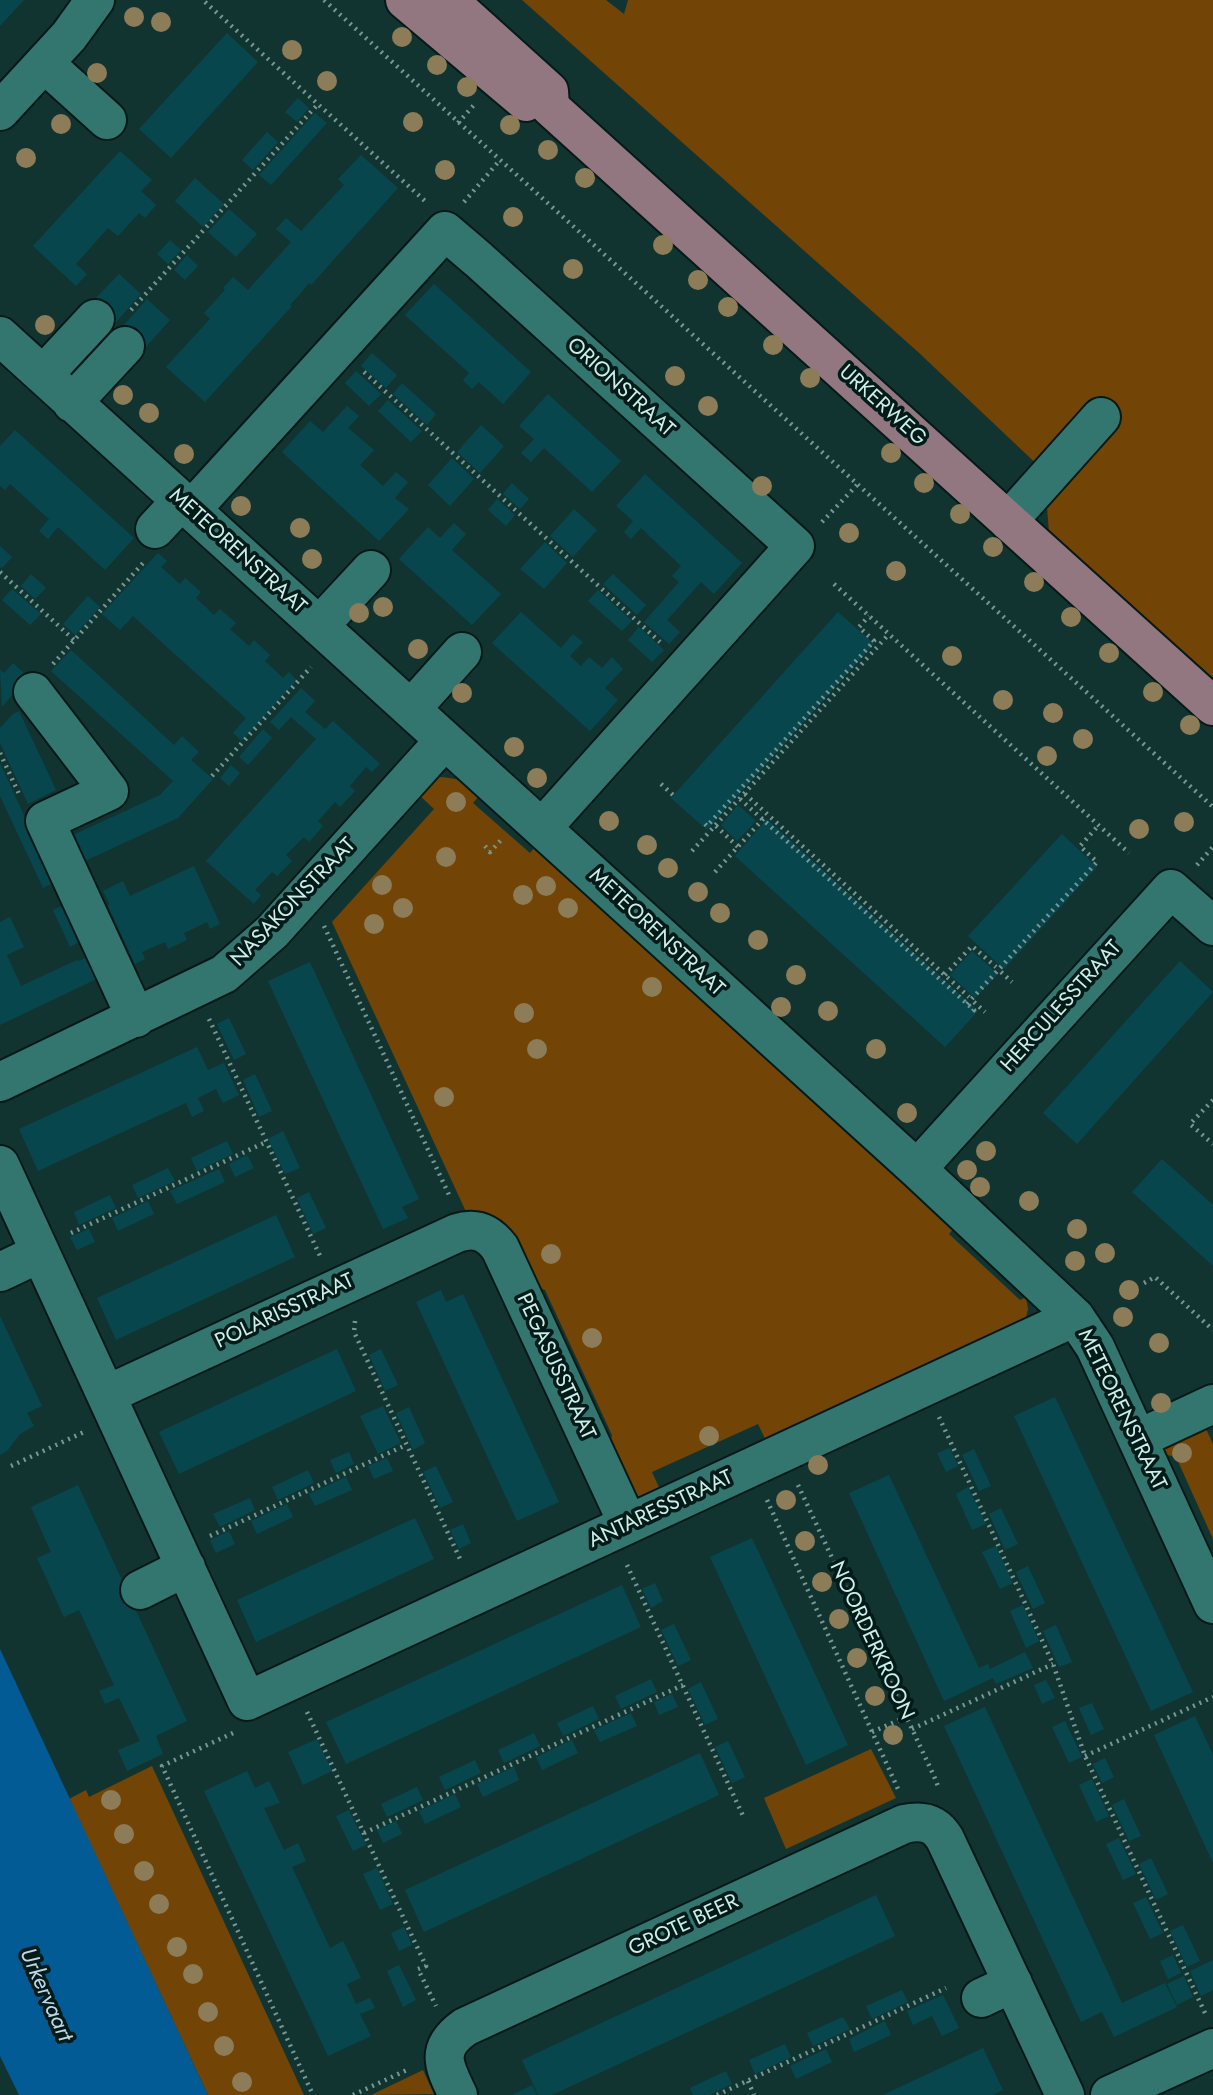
<!DOCTYPE html>
<style>
body{margin:0}
canvas{display:block;background:#113431}
</style>
<canvas width="1213" height="2095"></canvas>
<script>
const context = document.querySelector('canvas').getContext('2d');
context.lineJoin = 'round';
function paint(path, color) {
  context.fillStyle = color;
  context.fill(path, 'evenodd');
}
function stroke(path, color, width, dash) {
  context.strokeStyle = color;
  context.lineWidth = width;
  context.lineCap = dash ? 'butt' : 'round';
  context.setLineDash(dash || []);
  context.stroke(path);
}
function write(font, color, halo, rows, align = 'center') {
  context.font = font + ' Jost,sans-serif';
  context.lineWidth = 7;
  context.setLineDash([]);
  context.textBaseline = 'middle';
  context.strokeStyle = halo;
  context.fillStyle = color;
  for (const [text, x, y, turn = 0] of rows) {
    context.save();
    context.translate(x, y);
    context.rotate((+turn || 0) * Math.PI / 180);
    context.textAlign = isNaN(turn) ? turn : align;
    if (halo) context.strokeText(text, 0, 0);
    context.fillText(text, 0, 0);
    context.restore();
  }
}
const green = new Path2D(`
 M522 0H606L624 14 628 0H1213V678L1049 532 1044 471 917 351Z
 M442 777 462 780 479 796 473 803 530 853 534 848 954 1228 949 1234 1020 1300 1026 1297 1028 1309 1025 1322 996 1340 993 1333 989 1335 990 1342 768 1445 758 1424 652 1472 662 1494 647 1498 633 1495 607 1456 612 1435 545 1290 527 1284 468 1216 332 922 434 809 417 793 434 778Z
 M1201 1418 1213 1444V1539L1176 1457 1163 1454 1156 1439Z
 M871 1749 896 1798 786 1849 764 1798Z
 M152 1766 304 2095H208L69 1799 86 1790 89 1797Z
 M423 2070 434 2094 371 2095Z`);
const water = new Path2D(`
 M0 1649 208 2095H19L0 2056Z`);
const building = new Path2D(`
 M0 0H24L0 26Z
 M227 33 258 62 171 158 139 129Z
 M298 98 309 108 297 122 285 112Z
 M315 113 327 123 271 185 259 175Z
 M267 132 278 142 253 170 242 160Z
 M120 151 152 180 141 191 156 205 145 218 139 213 118 236 108 228 76 264 87 274 76 286 33 246Z
 M361 155 398 188 311 285 309 283 300 294 290 305 292 306 205 402 166 367 210 319 204 313 225 290 223 288 233 277 248 290 291 242 276 229 286 218 301 231 344 185 338 179Z
 M195 178 224 204 203 227 175 201Z
 M229 209 257 234 236 257 208 232Z
 M170 240 181 250 168 264 157 254Z
 M187 255 198 266 185 280 174 270Z
 M119 274 141 294 116 322 93 301Z
 M434 284 531 372 503 404 479 382 472 389 463 380 469 373 405 315Z
 M147 299 170 320 145 348 122 327Z
 M372 353 397 375 386 388 361 366Z
 M356 371 381 394 369 406 345 383Z
 M402 383 436 414 427 425 393 394Z
 M548 394 621 461 592 492 544 448 531 462 521 453 534 439 519 426Z
 M388 400 422 431 411 442 378 411Z
 M347 406 359 416 348 428 374 450 360 465 383 486 396 472 408 482 395 498 409 509 379 541 282 452 310 421 323 432Z
 M481 425 504 446 480 473 457 452Z
 M15 430 134 538 105 570 58 527 48 539 39 531 49 519 10 484 5 490 0 486V446Z
 M452 458 474 479 450 506 428 485Z
 M645 474 742 563 714 594 701 582 667 620 680 632 669 644 644 622 679 582 672 576 681 566 641 528 631 539 624 532 633 521 616 506Z
 M512 483 529 499 520 509 503 494Z
 M497 499 515 515 506 526 488 510Z
 M574 509 597 530 573 557 550 536Z
 M454 523 466 534 452 550 501 594 472 625 399 559 428 527 440 538Z
 M545 542 567 563 544 589 520 569Z
 M0 546 12 557 2 568 0 567Z
 M158 553 167 561 161 567 180 584 185 578 201 592 196 598 214 615 220 609 236 623 230 629 249 646 254 640 270 655 265 661 283 678 289 672 297 680 242 741 233 733 246 718 168 648 133 616 120 630 102 614Z
 M31 574 46 588 35 599 21 586Z
 M613 574 646 605 637 615 603 584Z
 M12 589 41 614 30 625 2 600Z
 M598 590 632 621 622 631 588 601Z
 M88 596 100 607 75 635 63 624Z
 M521 612 561 648 573 634 583 642 570 656 581 666 589 657 602 668 612 657 623 669 605 688 618 700 590 731 492 643Z
 M838 612 874 644 707 830 671 798Z
 M639 627 664 650 652 662 628 640Z
 M71 650 174 745 182 736 199 752 191 760 213 779 178 818 74 866 62 840 160 795 173 781 51 671Z
 M13 663 28 677 2 707 0 670 4 673Z
 M301 688 315 701 305 712 325 729 333 721 380 764 372 772 366 767 350 786 355 791 340 807 335 802 327 811 318 821 323 826 309 842 304 837 286 855 292 861 277 876 272 872 255 890 261 895 254 904 206 861 316 739 291 717 279 730 270 722Z
 M19 711 56 790 28 804 0 743V728L13 714Z
 M263 729 272 738 248 765 239 757Z
 M0 763 55 882 43 888 0 796Z
 M231 765 240 773 229 786 220 778Z
 M738 805 756 821 737 841 721 825Z
 M767 819 978 1011 945 1047 735 856Z
 M1062 834 1097 867 1004 969 968 936Z
 M194 866 220 924 210 929 207 922 184 933 187 940 168 949 165 942 142 952 145 959 135 964 108 906 110 905 103 891 123 881 130 896Z
 M66 904 83 940 70 947 53 910Z
 M10 917 24 947 7 955 21 986 77 960 78 961 95 954 105 975 0 1025V922Z
 M972 951 998 974 975 998 950 975Z
 M1180 961 1213 992 1077 1144 1043 1113Z
 M310 962 419 1199 402 1207 408 1218 383 1229 268 981Z
 M229 1018 246 1054 234 1060 217 1024Z
 M197 1047 208 1070 224 1063 239 1095 223 1103 216 1089 198 1098 204 1111 192 1117 186 1103 38 1171 19 1129Z
 M255 1074 272 1111 259 1117 243 1080Z
 M283 1131 300 1168 285 1174 268 1139Z
 M227 1141 233 1154 197 1171 191 1158Z
 M247 1155 254 1168 235 1177 229 1164Z
 M1162 1159 1213 1205V1266L1132 1192Z
 M168 1168 175 1181 138 1198 132 1185Z
 M219 1169 225 1182 177 1204 170 1191Z
 M309 1192 326 1228 313 1234 297 1198Z
 M110 1195 116 1208 79 1225 74 1212Z
 M148 1201 154 1214 118 1231 112 1218Z
 M276 1215 295 1257 116 1340 97 1298Z
 M89 1229 95 1242 77 1250 70 1237Z
 M441 1290 446 1302 463 1294 559 1502 517 1521 416 1302Z
 M0 1316 42 1406 27 1413 34 1426 20 1434 7 1451 0 1455Z
 M337 1349 356 1391 179 1474 159 1432Z
 M381 1349 398 1385 385 1391 369 1355Z
 M1055 1397 1193 1692 1151 1711 1014 1416Z
 M383 1406 401 1443 378 1454 360 1416Z
 M409 1407 425 1443 413 1450 396 1413Z
 M950 1448 958 1466 946 1472 937 1453Z
 M974 1449 991 1486 979 1491 962 1455Z
 M349 1452 354 1464 336 1473 330 1460Z
 M387 1458 393 1471 374 1479 368 1466Z
 M436 1466 453 1502 440 1508 423 1472Z
 M308 1470 314 1483 278 1500 272 1487Z
 M889 1475 979 1668 988 1664 990 1669 1025 1652 1033 1668 996 1684 993 1678 944 1701 849 1493Z
 M346 1477 352 1490 315 1506 309 1494Z
 M78 1485 187 1721 156 1736 163 1754 127 1771 118 1750 140 1741 119 1698 105 1704 99 1691 114 1685 79 1610 64 1617 37 1558 51 1552 31 1507Z
 M968 1487 986 1524 972 1530 956 1494Z
 M250 1498 255 1510 220 1527 213 1514Z
 M287 1504 293 1517 257 1534 251 1521Z
 M1001 1508 1018 1544 1005 1550 989 1514Z
 M415 1518 434 1559 256 1642 237 1600Z
 M463 1524 471 1543 459 1549 450 1530Z
 M229 1531 235 1544 216 1553 210 1540Z
 M752 1538 848 1745 806 1765 710 1557Z
 M996 1546 1013 1583 1000 1589 982 1552Z
 M1028 1566 1045 1603 1033 1609 1016 1572Z
 M655 1583 663 1601 651 1608 642 1589Z
 M622 1585 641 1627 346 1764 326 1722Z
 M1023 1605 1039 1641 1026 1648 1010 1611Z
 M674 1624 691 1660 678 1666 661 1630Z
 M1056 1625 1072 1662 1059 1667 1043 1631Z
 M651 1679 657 1692 621 1709 615 1696Z
 M1046 1680 1055 1698 1042 1704 1034 1685Z
 M701 1682 718 1719 705 1725 688 1689Z
 M672 1694 678 1707 659 1715 654 1702Z
 M1092 1703 1104 1729 1091 1735 1079 1708Z
 M593 1706 599 1719 563 1736 557 1723Z
 M985 1707 1122 2003 1165 1983 1177 2007 1114 2037 1102 2012 1081 2022 944 1726Z
 M631 1713 637 1726 600 1742 594 1730Z
 M1195 1716 1213 1755V1863L1154 1735Z
 M1065 1721 1082 1757 1069 1763 1052 1727Z
 M534 1733 540 1746 504 1763 498 1750Z
 M317 1739 332 1771 303 1785 288 1752Z
 M572 1740 578 1753 542 1770 536 1757Z
 M728 1741 745 1777 732 1783 715 1747Z
 M700 1753 719 1795 424 1932 405 1890Z
 M1105 1758 1114 1777 1102 1783 1093 1764Z
 M475 1760 481 1773 445 1790 439 1777Z
 M514 1767 519 1780 483 1797 477 1784Z
 M247 1771 255 1788 269 1781 280 1803 264 1808 284 1850 298 1843 306 1861 292 1867 330 1948 343 1941 361 1978 347 1984 356 2004 370 1998 375 2008 360 2014 371 2036 328 2056 204 1791Z
 M1092 1779 1109 1816 1096 1822 1079 1785Z
 M417 1787 423 1800 387 1817 381 1804Z
 M455 1794 461 1807 425 1824 419 1811Z
 M1124 1799 1141 1836 1129 1841 1112 1805Z
 M349 1810 366 1845 353 1851 336 1816Z
 M396 1821 402 1834 383 1843 377 1830Z
 M1119 1838 1136 1874 1123 1880 1106 1844Z
 M1151 1858 1168 1894 1156 1900 1139 1864Z
 M377 1868 393 1904 380 1910 363 1874Z
 M876 1895 895 1936 552 2095H538L522 2060Z
 M1146 1897 1163 1933 1150 1939 1133 1903Z
 M1183 1925 1200 1961 1187 1967 1170 1931Z
 M404 1927 412 1945 399 1951 391 1933Z
 M1173 1955 1181 1973 1168 1979 1160 1961Z
 M1213 1960V1990L1201 1996 1190 1971Z
 M399 1965 416 2000 403 2007 387 1971Z
 M1184 1976 1193 1997 1177 2005 1167 1984Z
 M902 1990 908 2002 872 2019 866 2006Z
 M943 1995 959 2028 942 2036 932 2016 913 2025 907 2011Z
 M843 2017 850 2029 813 2046 807 2033Z
 M885 2021 891 2035 854 2052 849 2039Z
 M785 2044 791 2057 755 2074 749 2060Z
 M983 2048 1003 2090 993 2095H883Z
 M826 2049 832 2062 796 2079 790 2066Z
 M726 2071 732 2084 709 2095H693L690 2088Z
 M532 2085 537 2095H512Z`);
const path = new Path2D(`
 M324 0 1213 807
 M205 2 425 201
 M458 123 474 105
 M464 202 500 160
 M131 310 319 103
 M364 372 660 642
 M822 522 857 485
 M0 572 74 640
 M834 584 1129 853
 M53 664 143 563
 M0 753 20 796
 M212 776 311 667
 M661 784 673 795
 M745 794 969 997
 M740 799 974 1010 972 1012
 M705 824 707 826 874 641 859 627 869 616
 M716 826 738 847
 M485 846 490 852 502 839
 M692 851 889 634
 M1197 865 1213 847
 M715 872 764 818
 M324 926 450 1197
 M1001 972 1012 982
 M945 975 972 946 996 967
 M974 1002 985 1012
 M967 1004 1097 862 1080 846 1099 825
 M209 1019 321 1258
 M1213 1100 1190 1124 1213 1144
 M71 1233 266 1142
 M1144 1283 1155 1277 1213 1330
 M355 1321 354 1332 461 1561
 M939 1417 1053 1664 1085 1756 1205 2013
 M11 1466 84 1432
 M798 1485 934 1776 938 1786 935 1787
 M767 1500 898 1789
 M210 1536 406 1445
 M627 1565 744 1818
 M307 1712 426 1966 418 1969 436 2006
 M912 1729 1053 1664
 M872 1732 906 1717
 M233 1733 162 1766 313 2095
 M1085 1756 1213 1697
 M364 1833 683 1685
 M748 2081 754 2095
 M353 2095 409 2069
 M717 2095 946 1988`);
const minor = new Path2D(`
 M45 64 107 120
 M0 111 69 36 95 0
 M0 336 917 1169 1075 1317 1095 1347 1213 1604
 M43 375 95 319
 M72 403 125 346
 M191 510 445 231 479 260 795 546 542 828
 M1008 521 1101 417
 M155 529 181 501
 M319 626 371 570
 M33 692 109 791 45 821 136 1018
 M411 709 462 652
 M0 1082 224 974 272 932 444 741
 M0 1165 247 1701 1075 1317
 M917 1169 1171 889 1213 926
 M0 1272 40 1253
 M106 1395 457 1233C476 1227 488 1232 500 1248L628 1524
 M1138 1439 1213 1404
 M140 1590 186 1567
 M981 1998 1013 1983
 M458 2095C444 2066 434 2049 465 2027L904 1824C922 1820 935 1822 945 1839L1065 2095
 M1110 2095 1213 2048`);
const major = new Path2D(`
 M405 0 526 102
 M448 0 549 91 550 107 1213 706`);
const trees = [
 [134,17],
 [161,22],
 [402,37],
 [292,50],
 [437,65],
 [97,73],
 [327,81],
 [467,87],
 [413,122],
 [61,124],
 [510,125],
 [548,150],
 [26,158],
 [445,170],
 [585,178],
 [513,217],
 [663,245],
 [573,269],
 [698,280],
 [728,307],
 [45,325],
 [773,345],
 [675,376],
 [810,378],
 [123,395],
 [708,406],
 [149,413],
 [891,453],
 [184,454],
 [924,483],
 [762,486],
 [241,506],
 [960,514],
 [300,528],
 [849,533],
 [993,547],
 [312,559],
 [896,571],
 [1034,582],
 [383,607],
 [359,613],
 [1071,617],
 [418,649],
 [1109,653],
 [952,656],
 [1153,692],
 [462,693],
 [1003,700],
 [1053,713],
 [1190,725],
 [1083,739],
 [514,747],
 [1047,756],
 [537,778],
 [456,802],
 [609,821],
 [1184,822],
 [1139,829],
 [647,845],
 [446,857],
 [668,868],
 [382,885],
 [546,886],
 [698,892],
 [523,895],
 [403,908],
 [568,908],
 [720,913],
 [374,924],
 [758,940],
 [796,975],
 [652,987],
 [781,1007],
 [828,1011],
 [524,1013],
 [537,1049],
 [876,1049],
 [444,1097],
 [907,1113],
 [986,1151],
 [967,1170],
 [980,1187],
 [1029,1201],
 [1077,1229],
 [1105,1253],
 [551,1254],
 [1075,1261],
 [1129,1290],
 [1123,1317],
 [592,1338],
 [1159,1343],
 [1161,1403],
 [709,1436],
 [1182,1453],
 [818,1465],
 [786,1500],
 [805,1541],
 [822,1582],
 [839,1619],
 [857,1658],
 [875,1696],
 [893,1735],
 [111,1800],
 [124,1834],
 [144,1871],
 [159,1904],
 [177,1947],
 [193,1974],
 [208,2012],
 [224,2046],
 [242,2082]
];
const streetNames = [
 ["ORIONSTRAAT",620,388,42],
 ["URKERWEG",882,406,42],
 ["METEORENSTRAAT",237,552,42],
 ["NASAKONSTRAAT",294,903,-46],
 ["METEORENSTRAAT",656,933,43],
 ["HERCULESSTRAAT",1062,1007,-48],
 ["POLARISSTRAAT",285,1312,-25],
 ["PEGASUSSTRAAT",555,1367,65],
 ["METEORENSTRAAT",1121,1410,64],
 ["ANTARESSTRAAT",661,1510,-25],
 ["NOORDERKROON",871,1641,65],
 ["GROTE BEER",684,1926,-25]
];
const waterNames = [
 ["Urkervaart",45,1995,66]
];
paint(green, '#724405');
paint(water, '#025b94');
paint(building, '#07464d');
stroke(minor, '#051a18', 42);
stroke(major, '#051a18', 42);
stroke(path, '#769894', 4.5, [2, 5]);
stroke(minor, '#33766f', 38);
stroke(major, '#927780', 38);
context.fillStyle = '#8d7c58';
for (const [x, y] of trees) {
  context.beginPath();
  context.arc(x, y, 10, 0, 2 * Math.PI);
  context.fill();
}
write('21px', '#cdeee9', '#001b18', streetNames);
write('italic 23px', '#c1d6e9', '#001b18', waterNames);
</script>
